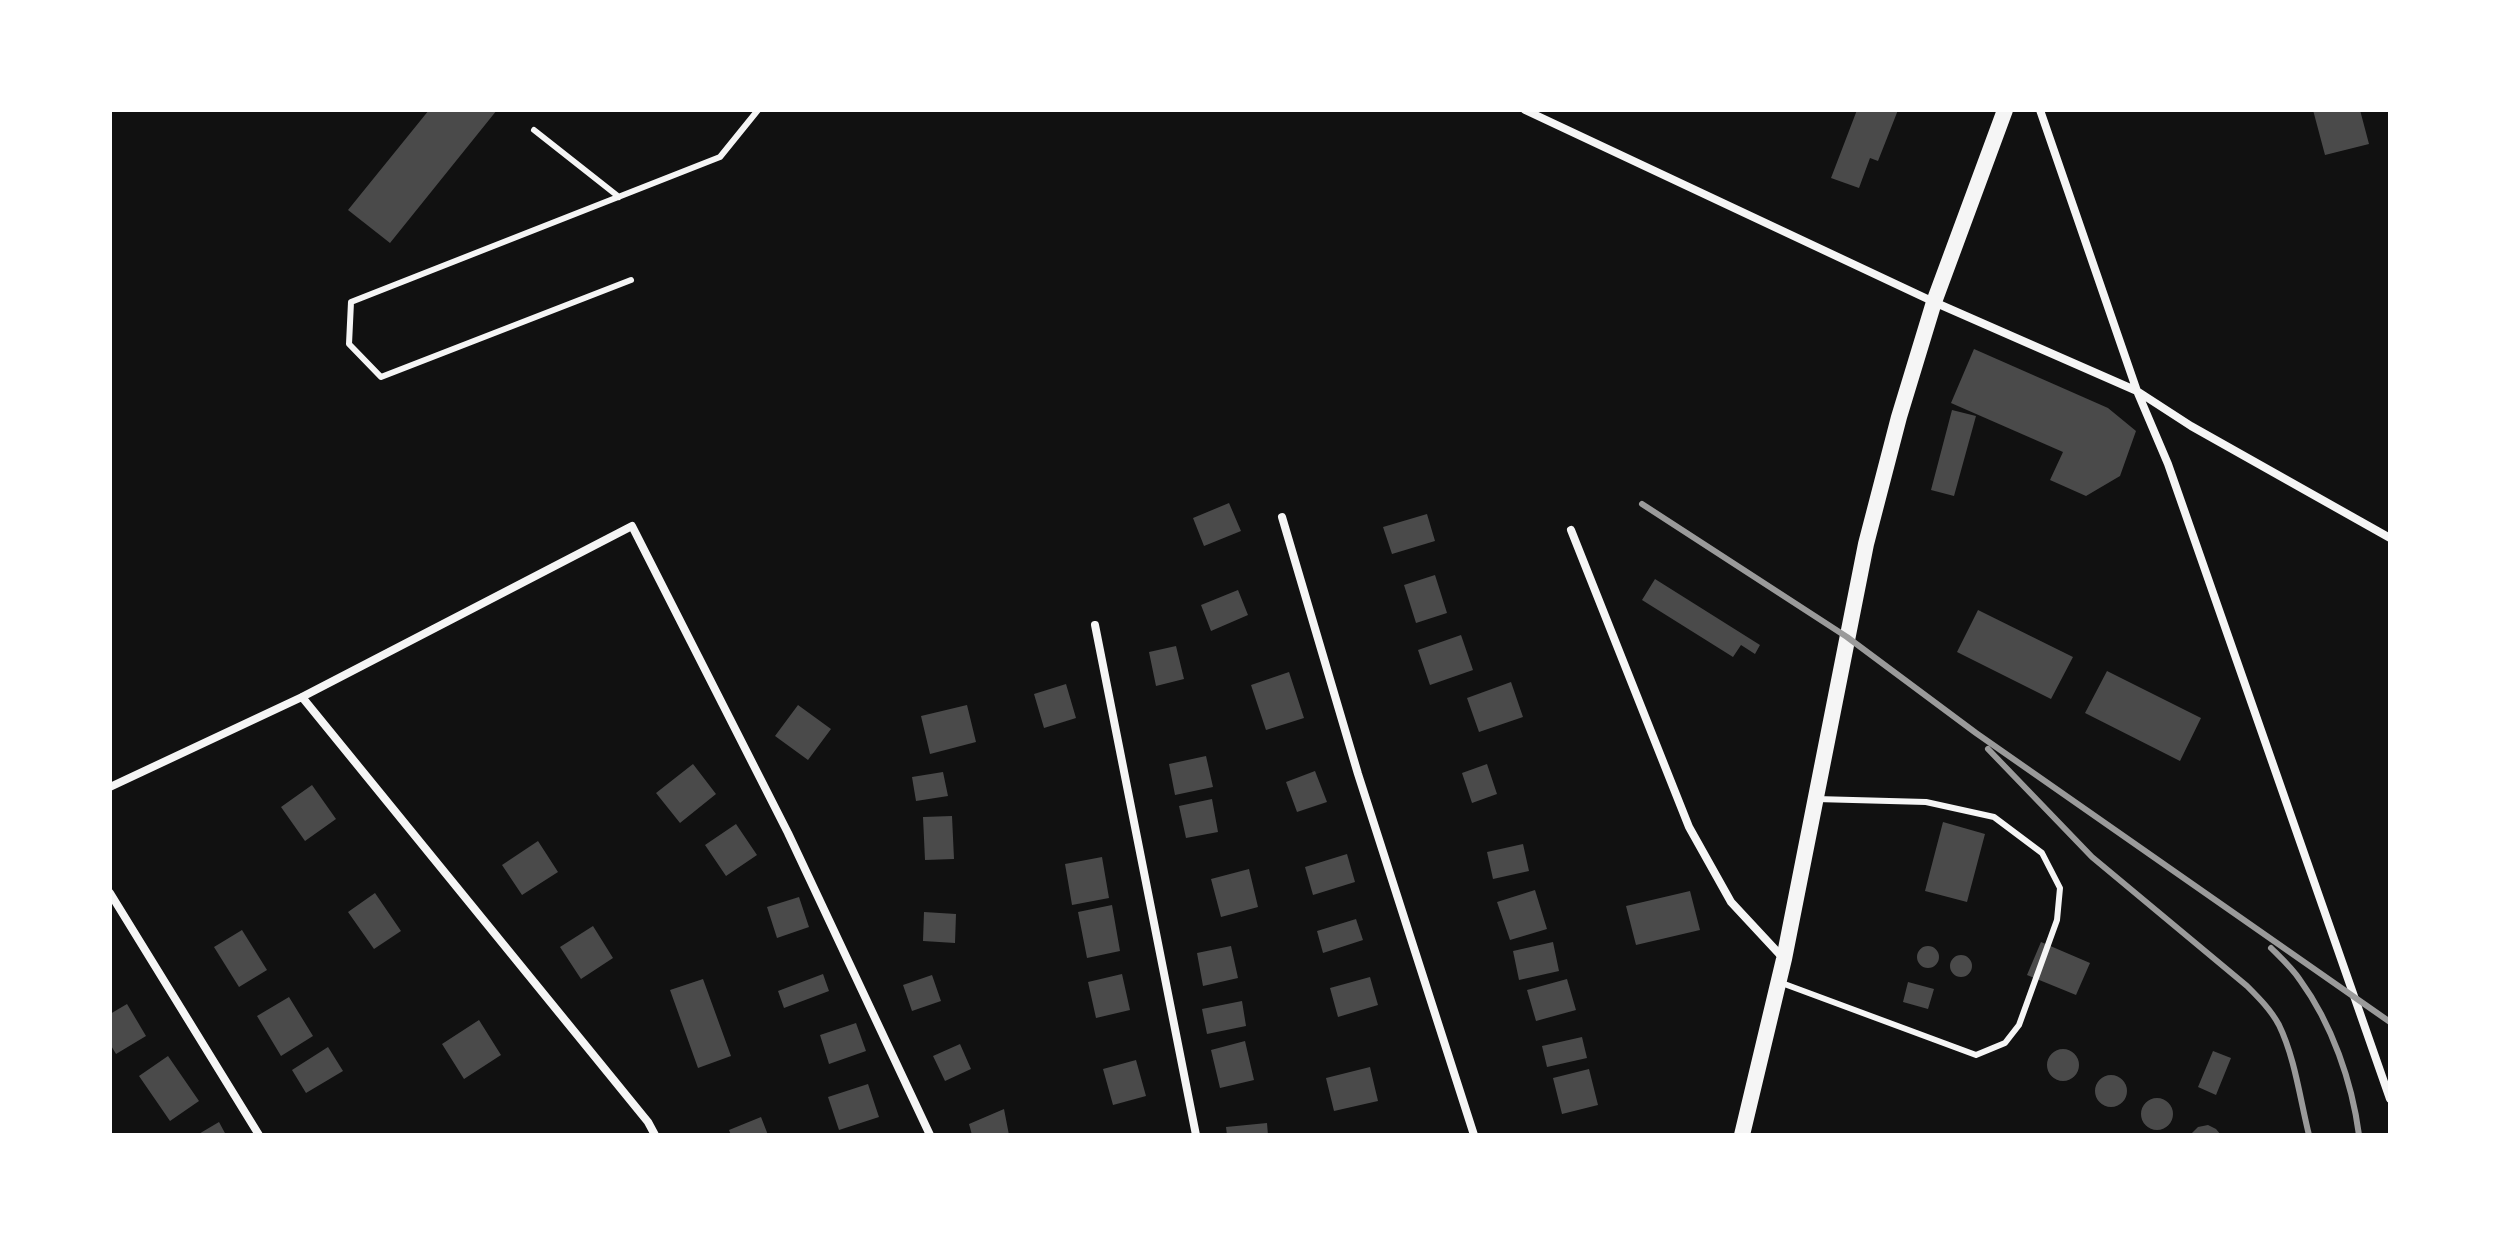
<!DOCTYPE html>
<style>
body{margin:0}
#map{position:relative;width:2500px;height:1245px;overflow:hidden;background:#111;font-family:"Golos Text",sans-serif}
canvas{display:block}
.frame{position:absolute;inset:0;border:112px solid #fff;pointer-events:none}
</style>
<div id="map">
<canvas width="2500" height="1245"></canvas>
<div class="frame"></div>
</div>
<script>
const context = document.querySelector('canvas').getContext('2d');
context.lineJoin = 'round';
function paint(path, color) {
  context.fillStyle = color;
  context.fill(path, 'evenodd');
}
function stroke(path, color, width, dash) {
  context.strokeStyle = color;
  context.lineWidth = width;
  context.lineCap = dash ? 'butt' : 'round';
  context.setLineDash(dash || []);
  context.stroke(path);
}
const building = new Path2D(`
 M429 110H497L390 243 348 210Z
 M1857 110H1898L1878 161 1870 158 1859 188 1831 178Z
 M2313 110H2360L2369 144 2325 155Z
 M1974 349 2108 408 2136 431 2120 476 2086 496 2050 480 2063 452 1951 403Z
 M1952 410 1976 416 1954 496 1931 490Z
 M1229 503 1241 531 1204 546 1193 518Z
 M1427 514 1435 541 1392 554 1383 527Z
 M1435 575 1447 613 1416 623 1404 585Z
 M1655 579 1760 645 1755 654 1741 645 1733 657 1642 600Z
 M1238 590 1248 615 1211 631 1201 605Z
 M1978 610 2073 657 2051 699 1957 652Z
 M1461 635 1473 670 1430 685 1418 650Z
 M1176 646 1184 679 1156 686 1149 652Z
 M2107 671 2201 718 2180 761 2085 713Z
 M1289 672 1304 718 1266 730 1251 685Z
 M1511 682 1523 717 1479 732 1467 698Z
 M1066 684 1076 718 1044 728 1034 694Z
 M798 705 831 729 808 760 775 736Z
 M967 705 976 742 930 754 921 716Z
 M1206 756 1213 787 1175 795 1169 764Z
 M693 764 716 794 680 823 656 793Z
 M1487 764 1497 794 1472 803 1462 773Z
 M1315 771 1327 802 1297 812 1286 782Z
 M943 772 948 796 916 801 912 777Z
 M312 785 336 819 305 841 281 807Z
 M1212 799 1218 832 1186 838 1179 806Z
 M952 816 954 859 925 860 923 817Z
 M1943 822 1985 834 1967 902 1925 891Z
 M736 824 757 855 726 876 705 845Z
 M538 841 558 872 522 895 502 865Z
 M1523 844 1529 871 1493 879 1487 852Z
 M1347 854 1355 882 1313 895 1305 867Z
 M1102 857 1109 898 1072 905 1065 864Z
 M1249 869 1258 907 1221 917 1211 879Z
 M1535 890 1547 929 1510 940 1497 902Z
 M1690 891 1700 930 1636 945 1626 906Z
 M375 893 401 931 374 949 348 912Z
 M799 897 809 927 777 938 767 907Z
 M1112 905 1120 951 1087 958 1078 912Z
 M924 912 956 914 955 943 923 941Z
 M1356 919 1363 940 1323 953 1317 931Z
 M593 926 613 958 581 979 560 947Z
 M242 930 267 970 239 987 214 947Z
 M1553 942 1559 971 1519 980 1513 951Z
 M2041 942 2090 963 2076 995 2027 975Z
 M1917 957a11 11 0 1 1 22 0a11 11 0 1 1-22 0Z
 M1231 946 1238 978 1203 986 1197 953Z
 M1950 966a11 11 0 1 1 22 0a11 11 0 1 1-22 0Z
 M823 974 829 991 784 1008 778 991Z
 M1122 974 1130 1010 1096 1018 1088 982Z
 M932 975 941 1001 912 1011 903 985Z
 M1370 977 1378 1005 1338 1017 1330 988Z
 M703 979 731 1056 698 1068 670 990Z
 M1567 979 1576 1010 1536 1021 1527 990Z
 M1908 982 1934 989 1928 1009 1903 1002Z
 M289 997 313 1036 281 1056 257 1016Z
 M1242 1001 1246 1026 1207 1034 1202 1009Z
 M127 1004 146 1036 116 1054 110 1044V1014Z
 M479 1020 501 1055 464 1079 442 1044Z
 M856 1023 866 1051 829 1064 820 1035Z
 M1582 1037 1587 1058 1547 1067 1542 1046Z
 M1245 1041 1254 1080 1220 1088 1211 1050Z
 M960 1044 971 1069 945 1081 933 1056Z
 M328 1047 343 1071 306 1093 292 1070Z
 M2047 1065a16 16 0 1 1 32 0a16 16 0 1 1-32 0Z
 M2213 1051 2231 1058 2216 1095 2198 1087Z
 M168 1056 199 1101 170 1121 139 1076Z
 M1136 1060 1146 1096 1113 1105 1103 1069Z
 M1370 1067 1378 1101 1334 1111 1326 1078Z
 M1589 1069 1598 1105 1562 1114 1553 1078Z
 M2095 1091a16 16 0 1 1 32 0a16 16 0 1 1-32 0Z
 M868 1084 879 1117 839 1130 828 1097Z
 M2141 1114a16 16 0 1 1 32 0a16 16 0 1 1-32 0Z
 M1004 1109 1009 1135H972L969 1124Z
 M761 1117 768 1135H731L729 1130Z
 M219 1122 226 1135H197Z
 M1267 1123 1268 1135H1227L1226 1127Z
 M2208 1125 2216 1129 2221 1135H2190L2198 1127Z`);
const service = new Path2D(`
 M534 130 619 197
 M631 280 381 377 349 344 351 302 720 157 758 110
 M1779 982 1976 1055 2005 1043 2019 1025 2057 920 2060 888 2042 853 1994 817 1926 802 1816 799`);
const minor = new Path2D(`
 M1525 110 1934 302 2137 391 2191 426 2390 538
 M2040 110 2137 391 2168 464 2390 1099
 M1282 517 1358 774 1474 1135
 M1571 530 1689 827 1731 902 1784 959
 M1095 625 1196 1135
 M302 697 648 1122 655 1135
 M110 787 302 697 632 526 788 833 930 1135
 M110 893 259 1135`);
const secondary = new Path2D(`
 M1742 1135 1784 959 1866 544 1899 417 1934 302 2005 110`);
const rail = new Path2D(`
 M1642 504 1847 637 1976 733 2390 1022
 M1988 749 2092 857 2247 986C2259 998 2271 1010 2279 1025 2295 1058 2300 1099 2309 1135
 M2271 948C2281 958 2292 968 2300 980 2332 1024 2352 1082 2359 1135`);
paint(building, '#4a4a4a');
stroke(service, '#f5f5f5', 6);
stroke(minor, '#f5f5f5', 8);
stroke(secondary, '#f5f5f5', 16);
stroke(rail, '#9a9a9a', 6);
</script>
